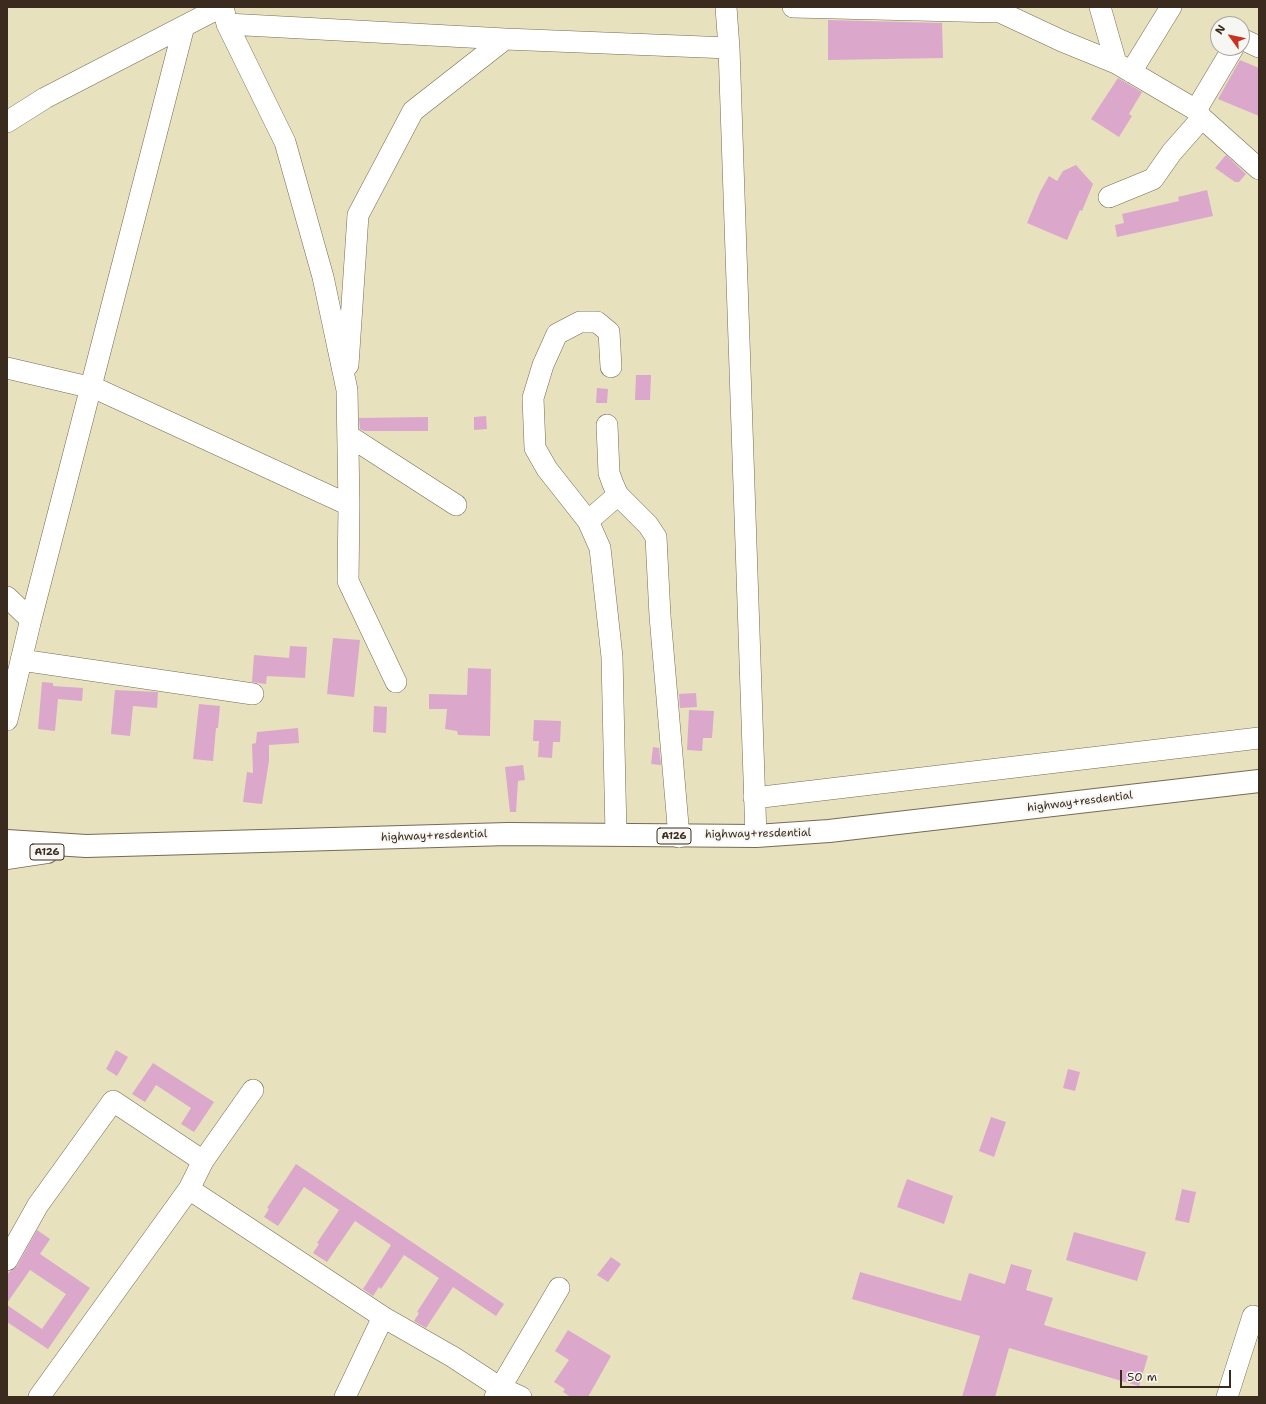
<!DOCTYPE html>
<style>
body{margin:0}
#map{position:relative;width:1266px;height:1404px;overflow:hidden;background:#e7e1be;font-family:"Shantell Sans",sans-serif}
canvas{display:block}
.frame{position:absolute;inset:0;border:8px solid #3b2a1e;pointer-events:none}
.north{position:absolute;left:1210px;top:16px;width:40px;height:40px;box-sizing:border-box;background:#f6f6f2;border:1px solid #aba49d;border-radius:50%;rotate:303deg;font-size:11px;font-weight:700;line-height:16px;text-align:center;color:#3b2a1e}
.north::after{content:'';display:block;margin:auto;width:14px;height:18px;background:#c8321e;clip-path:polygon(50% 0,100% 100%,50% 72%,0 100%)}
.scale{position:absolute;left:1120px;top:1370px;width:111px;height:18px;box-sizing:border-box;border:2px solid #3b2a1e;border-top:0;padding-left:5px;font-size:12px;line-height:14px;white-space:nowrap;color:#3b2a1e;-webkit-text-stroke:3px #f6f6f2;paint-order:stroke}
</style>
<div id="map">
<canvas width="1266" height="1404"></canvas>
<div class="frame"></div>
<div class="north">N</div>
<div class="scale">50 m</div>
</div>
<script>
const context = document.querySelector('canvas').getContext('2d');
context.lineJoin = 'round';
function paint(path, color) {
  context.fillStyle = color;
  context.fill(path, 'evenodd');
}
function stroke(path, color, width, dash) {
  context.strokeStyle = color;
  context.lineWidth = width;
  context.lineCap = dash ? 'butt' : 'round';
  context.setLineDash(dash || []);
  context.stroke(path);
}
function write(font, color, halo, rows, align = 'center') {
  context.font = font + ' "Shantell Sans",sans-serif';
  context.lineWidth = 4;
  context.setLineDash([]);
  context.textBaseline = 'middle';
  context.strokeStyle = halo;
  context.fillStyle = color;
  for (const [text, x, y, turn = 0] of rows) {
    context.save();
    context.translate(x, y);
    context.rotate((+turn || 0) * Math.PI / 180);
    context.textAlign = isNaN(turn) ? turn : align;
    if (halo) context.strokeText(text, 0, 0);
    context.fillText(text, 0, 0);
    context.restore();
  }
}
const building = new Path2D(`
 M828 20 942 23 943 58 828 60Z
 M1240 60 1259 68V116L1218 99Z
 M1118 78 1142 92 1129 114 1132 116 1119 137 1091 119Z
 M1226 155 1246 174 1239 182H1235L1215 168Z
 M1076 165 1093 184 1082 211 1080 210 1067 240 1027 223 1040 192 1049 176 1057 181 1063 171Z
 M1207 190 1213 216 1117 237 1115 225 1124 223 1122 214 1179 201 1178 197Z
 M636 375H651L650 400H635Z
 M597 388 608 389 607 403H596Z
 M486 416 487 429 474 430V417Z
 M428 417V431H364L360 429 359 418Z
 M333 638 360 640 354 697 327 694Z
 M290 646 307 647 305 678 267 676 266 684 252 682 254 655 289 658Z
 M468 668 491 669 490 736 458 735 457 731 445 729 447 709H429V694L467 695Z
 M42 682 53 683V686L83 688 82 701 58 699 55 731 38 729Z
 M115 690 158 692 157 708 133 706 130 736 111 734Z
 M696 693 697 707 680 708 679 694Z
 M199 704 220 706 218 728H216L213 761 193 759Z
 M374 706 387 707 386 733 373 732Z
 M689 710 714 711 712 738H703L702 751 687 750Z
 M534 720 561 721 560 742H553L552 758 538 757 539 741H533Z
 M298 728 299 743 269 745V761L262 804 243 802 247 772 253 773 252 744 256 743 257 732Z
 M653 747 659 748 661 765 651 764Z
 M523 765 525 780 518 781 516 812H510L505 767Z
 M116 1050 128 1057 117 1076 106 1069Z
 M153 1063 214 1102 194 1132 181 1124 191 1108 156 1085 145 1102 132 1094Z
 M1068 1069 1080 1072 1075 1091 1063 1088Z
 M991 1117 1006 1122 994 1157 979 1151Z
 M296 1164 504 1304 496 1316 453 1287 426 1328 414 1321 419 1313 417 1312 439 1278 404 1255 381 1289 379 1287 373 1296 363 1289 391 1245 355 1221 327 1262 313 1253 319 1244 317 1243 339 1210 304 1187 278 1226 264 1217 269 1209 267 1208Z
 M907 1179 953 1196 944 1224 897 1207Z
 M1182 1189 1196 1192 1189 1223 1175 1220Z
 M37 1230 50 1239 40 1254 90 1288 48 1349 7 1322V1305L42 1329 66 1294 30 1270 7 1303V1274L17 1266Z
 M1074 1232 1146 1252 1137 1281 1066 1260Z
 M611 1257 621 1264 608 1282 597 1275Z
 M1011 1264 1032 1270 1026 1290 1053 1298 1044 1325 1148 1356 1139 1386 1009 1348 995 1397H962L980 1336 852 1299 860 1272 961 1301 969 1273 1005 1284Z
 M568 1330 611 1356 588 1397H571L563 1392 565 1389 554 1382 569 1360 555 1351Z`);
const minor = new Path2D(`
 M223 7 227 24 285 142 323 277 347 390 349 505 348 581 396 682
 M726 7 729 48 756 836
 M793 7 1000 12 1062 41 1116 63 1196 110 1202 118 1259 169
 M1100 7 1116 63
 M227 24 505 39 729 48
 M1242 39 1259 47
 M1131 72 1171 7
 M1196 110 1233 48
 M7 122 45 98 221 7
 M1109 197 1153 179 1172 152 1202 118
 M348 365 358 215 413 111 505 39
 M611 367 609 332 597 322H580L557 334 543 365 533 398 535 448 547 469 588 521 600 548 612 657 616 834
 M7 368 97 389 349 505
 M607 425 609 473 613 484 618 495 648 525 656 537 660 616 679 837
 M349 436 456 505
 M588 521 618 495
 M7 597 29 618 30 623 7 720
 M30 623 184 26
 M21 660 253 694
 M754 798 1259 738
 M189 1189 383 1317 453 1357 499 1387 521 1397
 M7 1260 38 1205 113 1101 203 1161
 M39 1397 189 1189 203 1161 253 1090
 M345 1397 383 1317
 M495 1397 559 1288
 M1227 1397 1253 1316 1259 1320`);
const highway = new Path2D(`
 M7 841 86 846 508 834 756 836 829 831 1259 781
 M7 858 47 852`);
const shields = [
 [674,836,34],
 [47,852,34]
];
const shieldNames = [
 ["A126",674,836],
 ["A126",47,852]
];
const streetNames = [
 ["highway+resdential",1080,802,-7],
 ["highway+resdential",758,834,-1],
 ["highway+resdential",434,836,-2]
];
paint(building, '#dba8cc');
stroke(minor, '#776a56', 22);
stroke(highway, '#776a56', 24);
stroke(minor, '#fff', 21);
stroke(highway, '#fff', 22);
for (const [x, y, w] of shields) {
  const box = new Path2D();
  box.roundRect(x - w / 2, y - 8, w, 16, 3);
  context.fillStyle = '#f6f6f2';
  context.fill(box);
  stroke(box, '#3b2a1e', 1);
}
write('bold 10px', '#3b2a1e', null, shieldNames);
write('11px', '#3b2a1e', '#f6f6f2', streetNames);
</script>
